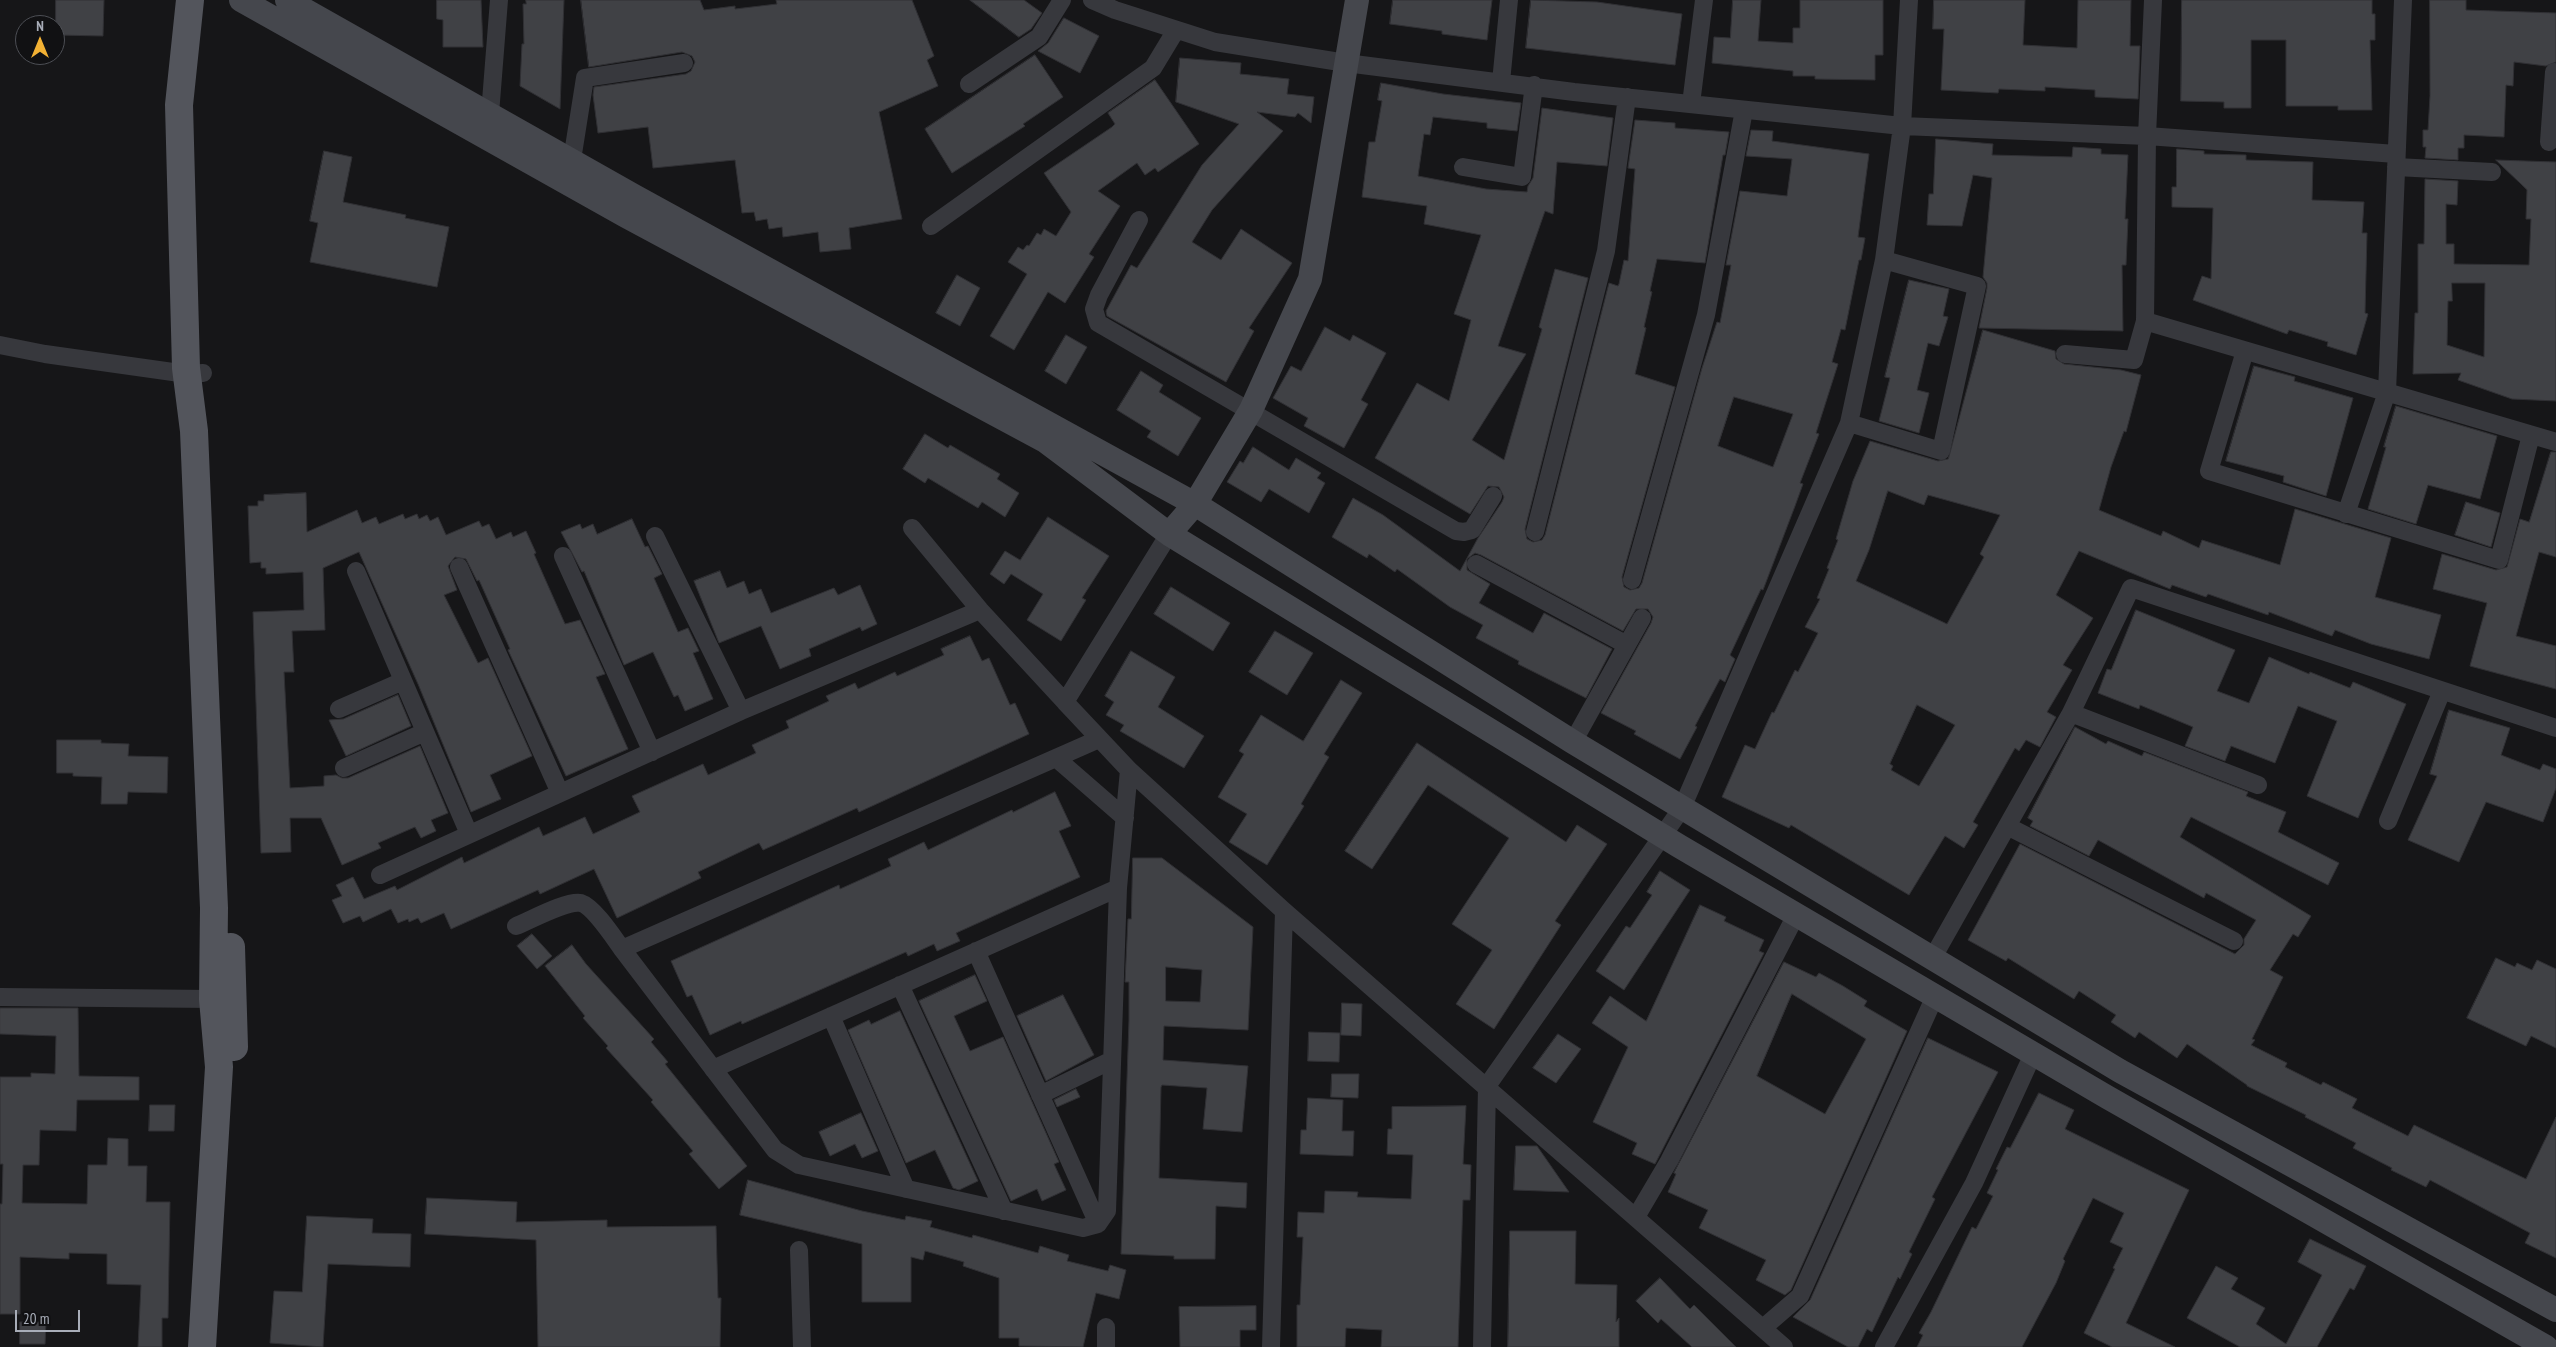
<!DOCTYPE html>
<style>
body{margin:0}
#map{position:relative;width:2556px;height:1347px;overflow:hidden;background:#161618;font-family:"PT Sans Narrow",sans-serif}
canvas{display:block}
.north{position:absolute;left:15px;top:15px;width:50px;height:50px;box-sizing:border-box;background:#111113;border:1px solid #4d4f55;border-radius:50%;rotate:0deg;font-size:14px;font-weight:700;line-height:20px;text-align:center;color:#a8adb8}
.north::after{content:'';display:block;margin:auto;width:18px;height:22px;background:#f2b134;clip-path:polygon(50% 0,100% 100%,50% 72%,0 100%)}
.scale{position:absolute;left:15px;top:1310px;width:65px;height:22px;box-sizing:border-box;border:2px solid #a8adb8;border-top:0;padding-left:6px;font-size:15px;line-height:18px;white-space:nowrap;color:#a8adb8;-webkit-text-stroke:4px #111113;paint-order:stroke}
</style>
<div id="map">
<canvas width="2556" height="1347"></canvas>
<div class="north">N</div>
<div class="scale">20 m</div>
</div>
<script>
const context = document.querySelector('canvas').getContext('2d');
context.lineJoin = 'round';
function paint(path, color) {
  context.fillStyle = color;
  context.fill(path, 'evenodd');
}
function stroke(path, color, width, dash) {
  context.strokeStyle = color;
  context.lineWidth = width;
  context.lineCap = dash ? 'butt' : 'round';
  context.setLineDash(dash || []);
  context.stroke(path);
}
const building = new Path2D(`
 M56 0H104L103 36 56 35Z
 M437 0H481L483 47H443V20L437 19Z
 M526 0H564L560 109 520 86 522 44H524L523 4H526Z
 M581 0H700L704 10 735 6V9L777 4 776 0H912L934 56 927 60 938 86 879 112 902 219 849 228 851 249 820 252 818 232 783 237 782 227 769 229 767 219 756 221 754 212 742 213 735 160 653 168 648 127 598 133 593 95 594 87 686 74 691 71 695 62 692 56 682 52 589 67Z
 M970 0H1024L1042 13 1031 29 1019 37Z
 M1393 0H1492L1487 40 1442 34V31L1390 24Z
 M1531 0 1597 2 1682 14 1675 65 1526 48Z
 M1733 0H1761L1758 41 1793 43V28H1800V0H1883V55H1875V80L1815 79V76H1793V71L1712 63 1714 37 1730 38Z
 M1934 0H2025L2023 45 2077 48 2078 0H2131L2130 46H2140L2138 99 2095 97V90L2045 87V91L1999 89 1998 93 1941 90 1944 29H1933Z
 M2182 0H2372V14H2375V40H2370L2372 110H2338V106H2286V40H2251V108H2224V102L2181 101Z
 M2430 0H2466V10L2556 13V62L2546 66 2514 62 2513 86 2506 85 2504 137 2464 135V148H2458V160L2425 158 2426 147H2423V130H2428L2430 96Z
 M1064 18 1099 36 1080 73 1038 51 1048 43Z
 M1035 55 1063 97 1023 124 1025 126 952 173 925 129Z
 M1180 58 1241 63 1240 74 1289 79 1287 94 1314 97 1311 123 1298 113 1295 117 1257 112 1283 131 1212 210 1192 242 1221 260 1241 229 1292 263 1249 328 1254 331 1226 382 1107 316 1106 311 1131 265 1137 268 1202 165 1239 124 1176 102Z
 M1155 80 1199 144 1158 172 1155 168 1145 175 1137 163 1098 191 1120 206 1089 254 1094 257 1065 303 1048 292 1014 350 990 336 1027 274 1008 262 1018 247 1023 250 1027 245 1029 246 1037 233 1041 235 1044 229 1056 236 1071 212 1044 173 1112 127 1115 124 1108 113Z
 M1381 83 1443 94 1521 103 1517 131 1487 128V123L1433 117 1430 135 1424 134 1418 176 1486 189 1527 192 1528 186 1533 178 1542 108 1613 118 1607 166 1557 162 1553 214 1545 211 1498 346 1526 354 1472 440 1504 460 1542 329 1539 327 1555 269 1588 278 1525 529 1527 539 1533 542 1542 540 1545 535 1609 283 1618 286 1619 284 1624 260 1628 261 1635 169 1628 168 1635 120 1675 123V128L1729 132 1725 155H1723L1705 263 1657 259 1650 291 1652 292 1644 327 1646 328 1635 374 1675 387 1622 577 1624 587 1630 590 1639 588 1642 583 1702 368 1717 322 1720 323 1731 265H1726L1740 191 1787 196 1792 159 1746 156 1751 130 1773 131 1772 141 1869 154 1858 237 1865 238 1861 260H1859L1845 330 1841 329 1832 362 1838 364 1816 433 1819 434 1800 483 1803 484 1795 506 1763 590 1761 589 1730 655 1735 659 1725 682 1720 679 1695 726 1697 727 1680 759 1634 734 1636 731 1601 713 1651 623 1653 617 1648 609H1636L1623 631 1481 555 1475 553 1467 559V570L1490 584 1479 603 1533 633 1544 613 1612 649 1586 698 1518 664 1519 661 1476 638 1483 625 1450 607 1397 569 1395 572 1369 554 1367 558 1332 537 1353 498 1383 515 1460 571 1478 538 1502 502 1504 497 1499 487 1488 486 1470 514 1375 458 1417 383 1449 401 1471 320 1454 314 1481 235 1424 224 1427 206 1362 197 1369 142H1375L1382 101 1378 100ZM1734 397 1793 414 1773 467 1718 446Z
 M1936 139 1993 144 1992 155 2072 157 2073 147 2101 149V154L2128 155 2125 219H2128L2126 265H2122L2123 331 1979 328 1987 288V283L1983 277 1992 178 1973 175 1962 226 1927 225 1929 194H1933Z
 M2177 149 2204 151V154L2246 155V160L2313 162 2312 200 2364 202 2362 233H2367L2365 313 2368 314 2356 355 2327 346 2328 342 2289 330 2287 334 2193 300 2202 276 2211 279 2213 208 2172 207V187H2176Z
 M324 151 352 157 343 202 406 215 405 218 449 227 437 287 310 262 318 223 310 221Z
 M2496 160 2556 162V401L2512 399 2458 380 2461 373 2413 374 2415 313H2418V244H2424L2425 179 2458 181 2457 205 2446 204V244H2454V264L2529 265 2531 219H2526L2527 190ZM2452 283H2485L2484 357 2447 345 2448 301H2452Z
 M957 275 980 288 960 326 936 313Z
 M1909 280 1949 289 1943 316 1948 317 1939 346 1928 343 1917 390 1929 393 1919 433 1879 421 1890 378 1885 377Z
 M1325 327 1350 341 1353 335 1386 353 1361 400 1368 404 1344 448 1304 426 1308 418 1273 398 1291 366 1301 371Z
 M1983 330 2055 351 2056 359 2064 364 2121 370 2141 375 2126 432 2124 431 2111 467 2099 510 2161 536 2163 531 2199 548 2202 540 2280 565 2295 509 2391 538 2375 597 2441 615 2429 659 2371 644 2335 630 2332 636 2269 612 2268 615 2208 594 2206 597 2172 585 2170 589 2079 551 2056 595 2093 618 2063 665 2072 670 2047 712 2056 717 2040 747 2026 740 2019 751 2015 748 1973 822 1978 825 1964 848 1945 836 1909 895 1791 825 1789 828 1722 797 1745 745 1755 749 1772 712 1774 713 1795 670 1798 672 1818 633 1805 627 1820 599 1817 598 1829 569 1827 568 1838 540 1836 539 1853 481 1870 441 1938 461 1948 459ZM1888 491 1924 505 1928 495 2000 515 1980 554 1984 557 1947 624 1856 581 1869 550ZM1917 705 1955 725 1919 786 1891 770 1893 766 1890 764Z
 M1066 335 1087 347 1066 384 1045 371Z
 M2254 366 2295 377 2294 381 2353 398 2326 496 2283 482 2284 476 2226 461Z
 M1141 371 1163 385 1159 392 1201 418 1178 456 1147 437 1151 431 1117 410Z
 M2396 406 2497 436 2480 499 2428 485 2416 524 2368 509 2386 447H2384Z
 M925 434 948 448 950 445 1000 474 997 479 1019 493 1005 517 982 502 978 508 928 478 925 483 903 469Z
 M1253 447 1289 470 1296 458 1321 473 1317 478 1325 483 1309 513 1269 489 1261 502 1227 482 1240 461 1243 463Z
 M2551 452H2556V557L2539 552 2516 636 2556 646V689L2470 666 2487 603 2433 589 2442 554 2496 570 2507 567 2520 519 2529 522Z
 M306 493 307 532 357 510 362 523 376 517 379 524 403 514 405 519 417 514 419 519 427 515 430 521 438 517 446 535 479 521 482 527 489 524 496 539 511 532 513 537 526 531 536 553 534 554 565 624 580 620 605 674 596 677 628 749 566 776 508 650 510 649 479 580 477 581 466 559 455 557 448 566 457 590 444 595 478 663 488 658 532 756 490 775 501 799 471 812 418 684 359 552 323 568 325 630 292 631 294 672H284L290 788 324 786V776L336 775 342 778H348L420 746 448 813 431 820 436 831 421 838 415 827 378 843 381 848 342 865 321 818H290L291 852 261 853 253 612 304 610 303 572 266 574V568H261V562L250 563 248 506H258V501H264V495Z
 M2466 502 2500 513 2491 547 2455 535Z
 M1048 517 1109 556 1082 598 1086 600 1061 641 1027 620 1043 594 1011 574 1004 584 990 574 1005 551 1020 560Z
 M632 519 645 547 648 546 662 574 654 578 678 632 688 628 699 651 693 653 713 699 685 711 678 695 674 697 653 652 624 665 584 571 582 572 561 532 580 524 582 529 593 524 597 534Z
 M720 571 727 588 744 581 749 594 761 589 771 613 834 588 838 595 860 585 877 624 862 631 860 627 809 649 811 656 780 669 761 626 719 643 694 581Z
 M1171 587 1230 623 1213 651 1154 614Z
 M2136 610 2235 650 2217 691 2249 703 2269 657 2309 674 2310 672 2350 688 2353 682 2406 704 2358 818 2307 796 2337 721 2298 706 2275 763 2231 746 2225 761 2185 746 2193 727 2140 705 2139 709 2098 693 2107 669 2111 670Z
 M1275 631 1313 653 1287 695 1249 672Z
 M970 636 982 661 989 658 1010 705 1015 703 1029 734 859 812 857 808 763 850 759 843 698 872 701 878 617 918 594 869 540 894 538 890 451 929 444 913 421 923 418 918 409 922 408 919 398 923 391 909 363 922 360 916 343 923 332 900 342 896 336 885 353 877 364 899 395 886 397 890 462 857 464 863 539 827 543 836 585 817 593 834 640 812 632 796 703 764 708 775 756 753 752 745 789 728 786 721 829 701 826 696 855 683 858 689 895 672 897 676 944 655 941 649Z
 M1131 651 1175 677 1158 707 1204 736 1184 768 1120 731 1124 725 1106 715 1114 702 1105 696Z
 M1341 680 1362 693 1324 754 1329 757 1301 804 1304 806 1267 865 1229 842 1247 814 1218 797 1244 754 1239 751 1261 715 1303 741Z
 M398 695 411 726 346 756 329 720 343 719Z
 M2449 710 2510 728 2501 755 2540 770 2543 764 2556 769V788L2543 822 2486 802 2459 862 2408 840 2437 776 2430 774Z
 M2075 727 2106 744 2108 741 2142 756 2144 752 2248 792 2246 796 2286 812 2278 832 2339 863 2328 885 2191 817 2180 837 2311 916 2298 937 2293 934 2270 970 2283 977 2252 1039 2255 1040 2251 1045 2287 1063 2285 1067 2321 1085 2323 1082 2357 1099 2352 1108 2408 1136 2414 1125 2526 1179 2556 1117V1258L2525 1243 2530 1233 2430 1180 2426 1187 2391 1170 2392 1168 2353 1148 2356 1143 2305 1117 2306 1115 2247 1086V1085L2187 1044 2177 1058 2139 1032 2135 1038 2111 1022 2116 1015 2079 991 2074 999 2008 958 2006 961 1968 940 2020 844 2235 954 2244 945V939L2256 920 2206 893 2204 898 2098 840 2089 856 2030 826 2033 821 2028 818Z
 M57 740H101V743L129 744 128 756 168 757 167 793 128 792 127 804H101L102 777 73 776V773H57Z
 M1417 743 1566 842 1577 825 1607 844 1555 921 1561 925 1494 1029 1456 1004 1492 950 1452 924 1509 838 1428 785 1372 869 1345 851Z
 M1055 792 1071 826 1059 831 1080 877 956 933 960 941 937 951 934 944 908 956 906 952 781 1007 742 1024 741 1021 710 1035 692 995 687 997 671 961 839 885 840 889 891 866 888 859 924 842 928 850 1012 810 1013 812Z
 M1133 858H1162L1253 927 1248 1030 1164 1026 1163 1060 1248 1066 1242 1132 1203 1129 1207 1088 1162 1085 1161 1087 1159 1178 1247 1183 1246 1208 1216 1206 1215 1259H1174V1256L1121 1254 1129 1020V982H1125L1128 919H1131ZM1166 967 1202 970 1200 1002 1166 1001Z
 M1660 871 1690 890 1624 990 1596 971 1626 926 1630 928 1652 895 1647 892Z
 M1700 905 1726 917 1724 921 1764 940 1759 951 1764 953 1655 1164 1632 1154 1637 1143 1593 1122 1628 1047 1592 1023 1610 996 1646 1021Z
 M532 934 552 956 537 969 517 946Z
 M572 945 586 964 654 1039 651 1042 668 1062 665 1064 747 1166 719 1189 689 1154 693 1151 651 1102 653 1100 606 1048 608 1046 583 1018 585 1016 545 966Z
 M2496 958 2515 967 2517 963 2532 970 2537 960 2556 969V1048L2531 1036 2526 1046 2467 1018Z
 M1784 962 1816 977 1819 973 1843 986 1867 1001 1864 1006 1907 1031 1791 1290 1785 1295 1756 1280 1766 1260 1699 1228 1708 1210 1668 1192 1676 1174 1674 1173ZM1792 994 1866 1039 1825 1114 1757 1076Z
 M975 975 987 1001 954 1016 970 1051 1003 1037 1059 1162 1054 1164 1066 1190 1042 1201 1037 1189 1011 1201 919 1001Z
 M1063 995 1094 1055 1046 1081 1017 1016Z
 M1342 1003 1362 1004 1361 1036 1341 1035Z
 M0 1008H78L79 1076 139 1077V1100H77L76 1131 40 1130 39 1165H23L22 1203 87 1204 88 1165H107L108 1138 128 1139V1166H147L146 1202H170L168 1318H162V1347H138L141 1285 107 1284V1254L69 1253V1259L20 1257V1314H0V1204H2L3 1164H0V1077H31V1073L55 1074 56 1036 0 1034Z
 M900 1011 978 1181 959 1190 953 1188 935 1150 906 1163 848 1030 869 1020 871 1024Z
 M1309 1032 1340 1033 1339 1062 1308 1061Z
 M1558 1034 1581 1049 1556 1083 1533 1068Z
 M1928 1038 1998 1072 1932 1197 1935 1199 1909 1252 1912 1254 1900 1279 1898 1277 1872 1332 1867 1329 1858 1347H1848L1793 1317 1810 1300Z
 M1332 1074H1359L1358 1098 1331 1097Z
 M1076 1089 1080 1097 1057 1107 1054 1100Z
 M2039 1093 2074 1110 2065 1129 2189 1190 2126 1323 2175 1347H2112L2084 1333 2115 1269 2113 1268 2123 1248 2110 1242 2124 1213 2093 1198 2063 1259 2065 1261 2056 1283 2022 1347H1917L1923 1335 1919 1333 1931 1312 1972 1227 1976 1229 1993 1196 1987 1193 1998 1170 1996 1169 2007 1147 2010 1148Z
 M1308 1098 1343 1100 1342 1131H1354L1353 1156 1300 1154 1301 1130H1306Z
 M150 1105H175L174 1131H149Z
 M1466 1106 1463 1164 1471 1165 1470 1200H1463L1458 1347H1381L1382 1330 1346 1328 1345 1347H1297V1305H1300L1303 1237H1297L1298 1212 1324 1213 1325 1191 1358 1192 1357 1197 1411 1199 1413 1155 1387 1154 1388 1129H1392V1107Z
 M861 1113 878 1151 862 1158 855 1144 830 1156 819 1132Z
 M1516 1146H1537L1569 1192 1514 1190Z
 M748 1180 862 1211 905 1220 906 1216 932 1221 930 1227 972 1238 973 1235 1038 1253 1040 1246 1069 1255 1067 1261 1108 1271 1110 1265 1126 1270 1119 1299 1096 1293 1083 1347 1019 1346V1338H999V1278L963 1266 964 1262 925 1251 923 1260 911 1257V1302H862V1244L740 1215Z
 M427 1198 517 1202 516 1222 607 1220V1227L716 1226 718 1298H721L720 1347H538L536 1240 425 1234Z
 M307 1216 373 1219 372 1233 411 1234 410 1267 328 1264 323 1347 270 1343 274 1291 302 1292Z
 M1510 1231H1576L1575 1284 1617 1285 1616 1322 1619 1318V1347H1508Z
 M2310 1239 2366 1266 2354 1290 2350 1288 2317 1347H2240L2187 1318 2216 1266 2238 1278 2231 1289 2265 1308 2256 1324 2286 1344 2322 1275 2298 1262Z
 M1660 1278 1690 1309 1694 1305 1736 1347H1692L1661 1319 1658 1323 1636 1301Z
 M1256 1306V1330H1240V1347H1180L1179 1307Z
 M20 1322H46L45 1344H20Z`);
const street = new Path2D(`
 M1092 0 1115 10 1215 42 1346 63 1574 92 1902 126 2147 136 2145 321 2556 442
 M2153 0 2147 136 2396 154
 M1501 82 1509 0
 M969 84 1039 37 1062 0
 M1691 104 1704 0
 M490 114 499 0
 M2549 142 2554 72 2556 73
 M572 160 585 78 684 63
 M1463 167 1522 177 1534 85
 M2396 167 2492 172
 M1139 220 1099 295 1094 309 1098 323 1456 531 1464 532 1472 530 1493 496
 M931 226 1153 68 1176 30
 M0 345 45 354 187 374 203 373
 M2245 351 2209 471 2499 560 2531 435
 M2065 354 2134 360 2145 321
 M1849 423 1941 451 1977 286 1884 260
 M2346 514 2387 392 2403 0
 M912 528 980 610 1065 702
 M1535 532 1606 251 1627 97
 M1169 534 1065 702 1129 770 1284 911 1784 1347
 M655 536 741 711
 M563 556 652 752
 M1476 564 1627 645
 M459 567 560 793
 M356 571 469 834
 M1632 580 1706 315 1744 110
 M339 709 403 681
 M2071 713 2258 785
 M1099 739 622 949 775 1150 799 1165 1083 1228 1098 1224 1107 1211 1118 888 1129 770
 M1573 742 1642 618
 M1056 758 1125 818
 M344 768 425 732
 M2388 821 2442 691
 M2007 826 2234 941
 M380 875 741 711 980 610
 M516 926C531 920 567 900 581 903 594 907 614 938 622 949
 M976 951 1098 1224
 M1932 959 2071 713 2131 588 2556 728
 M900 985 1004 1211
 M0 997 213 999
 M831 1016 906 1189
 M713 1069 1118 888
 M1040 1095 1112 1060
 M1636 1217 1669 1161 1796 915
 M799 1250 802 1347
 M1106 1327V1347
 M1763 1328 1800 1296 1935 996
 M1271 1347 1284 911
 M1482 1347 1487 1086 1682 808 1849 423 1884 260 1902 126 1909 0
 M1884 1347 1974 1183 2033 1054`);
const secondary = new Path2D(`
 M241 0 626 216 1045 441 1169 534 1679 846 2107 1097 2546 1347
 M287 0 634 196 1195 504 1573 742 2120 1071 2556 1310
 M1169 534 1195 504 1251 410 1310 279 1357 0`);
const primary = new Path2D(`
 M190 0 179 105 186 368 194 431 214 908 213 999 219 1067 202 1347
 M231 947 234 1047`);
paint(building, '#404145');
stroke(building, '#303034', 1);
stroke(street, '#37383d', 18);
stroke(secondary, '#45474d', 24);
stroke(primary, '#53555c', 28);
</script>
